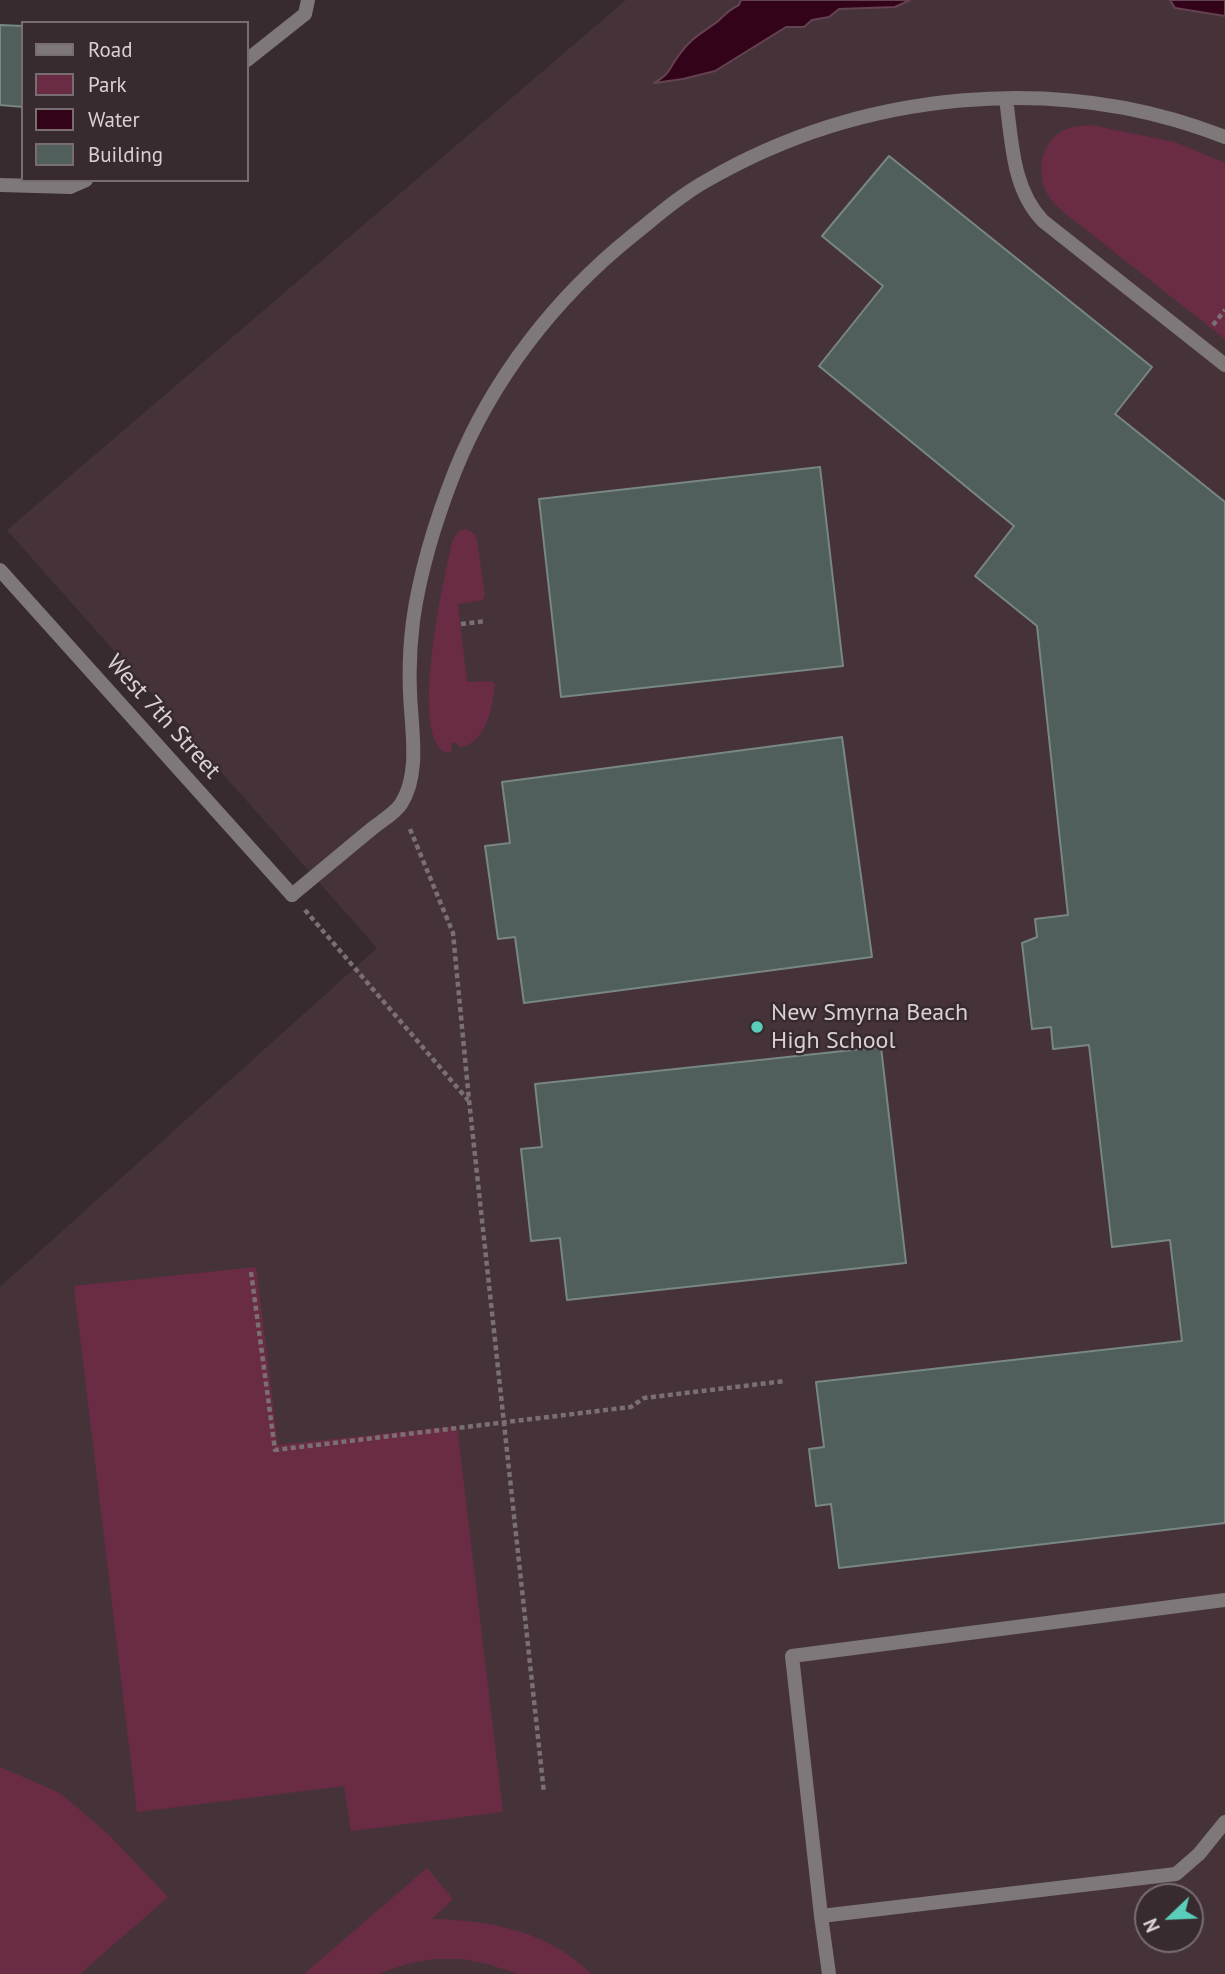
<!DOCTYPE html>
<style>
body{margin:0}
#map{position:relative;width:1225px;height:1974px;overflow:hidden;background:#372b2f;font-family:"PT Sans",sans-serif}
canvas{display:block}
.legend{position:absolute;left:21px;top:21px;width:228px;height:161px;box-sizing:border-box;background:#372b2f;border:2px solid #786d71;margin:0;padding:9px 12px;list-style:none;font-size:21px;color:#d9d1d3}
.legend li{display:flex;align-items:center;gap:14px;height:35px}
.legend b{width:35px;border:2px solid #786d71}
.north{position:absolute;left:1134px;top:1883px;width:70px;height:70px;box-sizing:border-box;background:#372b2f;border:2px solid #786d71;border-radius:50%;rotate:247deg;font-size:19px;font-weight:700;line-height:28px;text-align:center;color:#d9d1d3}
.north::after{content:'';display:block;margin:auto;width:24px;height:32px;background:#5bcebb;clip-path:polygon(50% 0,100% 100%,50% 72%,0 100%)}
</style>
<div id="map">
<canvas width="1225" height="1974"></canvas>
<ul class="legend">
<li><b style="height:9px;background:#7e787a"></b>Road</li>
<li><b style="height:19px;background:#6a2c44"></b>Park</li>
<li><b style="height:19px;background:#330419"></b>Water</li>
<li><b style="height:19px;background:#505f5c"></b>Building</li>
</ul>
<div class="north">N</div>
</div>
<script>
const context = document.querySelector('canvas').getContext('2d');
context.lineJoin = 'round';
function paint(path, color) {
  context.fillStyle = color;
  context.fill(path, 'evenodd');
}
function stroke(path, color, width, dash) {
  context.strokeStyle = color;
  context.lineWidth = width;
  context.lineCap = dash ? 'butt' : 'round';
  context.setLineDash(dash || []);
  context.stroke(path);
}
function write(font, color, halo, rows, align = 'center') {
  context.font = font + ' "PT Sans",sans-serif';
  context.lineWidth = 5;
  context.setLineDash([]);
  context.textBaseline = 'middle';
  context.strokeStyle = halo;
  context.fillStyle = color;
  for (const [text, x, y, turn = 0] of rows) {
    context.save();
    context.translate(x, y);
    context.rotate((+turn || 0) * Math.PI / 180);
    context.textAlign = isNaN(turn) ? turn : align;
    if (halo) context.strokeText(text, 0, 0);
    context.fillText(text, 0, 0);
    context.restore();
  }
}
const built = new Path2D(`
 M626 0H1225V1974H0V1287L377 948 7 530ZM1148 1897H1190V1939H1148Z`);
const green = new Path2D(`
 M1091 125 1175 142 1225 163V339L1066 214C1060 209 1054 204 1050 198 1035 177 1039 142 1064 130 1073 126 1082 126 1091 125Z
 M466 529 475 534 477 540 485 595 483 600 458 604 467 682 492 681 495 685C492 707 487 743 460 747L456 743H451L452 751 447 753C407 739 445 572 453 539L459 531Z
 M256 1267 278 1445 457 1426 503 1812 351 1831 344 1786 137 1812 74 1286Z
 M0 1767 60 1793 109 1835 168 1897 80 1974H0Z
 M427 1868 453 1899 432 1919C489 1920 549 1931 591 1974H518L488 1964 461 1959H434L407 1964 378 1974H304Z`);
const water = new Path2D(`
 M741 0H910L895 7 839 9 829 17 812 20 804 27H786L715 71 683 79 654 83C673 71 667 71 679 55 691 38 702 33 717 22 725 15 728 10 739 5Z
 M1170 0H1225V16L1175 8Z`);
const building = new Path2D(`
 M0 25 23 26V107L0 105Z
 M889 156 1152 367 1115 414 1225 502V1523L839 1568 831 1504 816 1506 809 1449 824 1447 816 1382 1182 1341 1170 1240 1112 1247 1089 1045 1053 1049 1051 1027 1032 1029 1022 943 1037 937 1035 919 1068 915 1037 626 975 576 1014 526 819 366 883 286 822 236Z
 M820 467 843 666 561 697 539 499Z
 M842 737 872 957 524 1003 515 937 498 939 485 846 510 843 502 782Z
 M881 1047 906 1263 567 1300 560 1238 531 1241 521 1149 542 1147 535 1084Z`);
const path = new Path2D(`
 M1213 325 1225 310
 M461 624 486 621
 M410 829 453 933 469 1100 544 1793
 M305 910 468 1100
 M251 1272 275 1450 631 1407 644 1398 785 1381`);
const lane = new Path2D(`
 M1006 99C1012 141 1012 189 1043 221L1225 365
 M292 895C320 872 347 849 374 827 383 820 395 813 401 804 421 773 411 727 410 692 409 669 410 645 413 621 420 571 436 519 455 471 492 379 555 298 632 236 656 217 679 196 706 181 861 91 1057 71 1225 137
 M821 1916 792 1656 1225 1600
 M829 1974 821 1916 1176 1874 1199 1854 1225 1822`);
const street = new Path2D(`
 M247 60 305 14 308 0
 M0 185 70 187 86 180
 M0 570 292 895`);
const markers = [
 [757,1027,7,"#5bcebb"]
];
const streetNames = [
 ["West 7th Street",163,717,48]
];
const poiNames = [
 ["New Smyrna Beach",771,1013],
 ["High School",771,1041]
];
paint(built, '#463339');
paint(green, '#6a2c44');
paint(water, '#330419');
stroke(water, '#654251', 2);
paint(building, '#505f5c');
stroke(building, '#788784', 2);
stroke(path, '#7a7073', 4.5, [5, 3.5]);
stroke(lane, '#7e787a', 14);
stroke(street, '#7e787a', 14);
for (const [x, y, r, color] of markers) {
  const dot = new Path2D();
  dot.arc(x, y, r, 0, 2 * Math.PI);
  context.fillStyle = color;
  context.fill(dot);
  stroke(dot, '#372b2f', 2.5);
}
write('24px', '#d9d1d3', '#372b2f', streetNames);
write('24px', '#d9d1d3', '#372b2f', poiNames, 'left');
</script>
